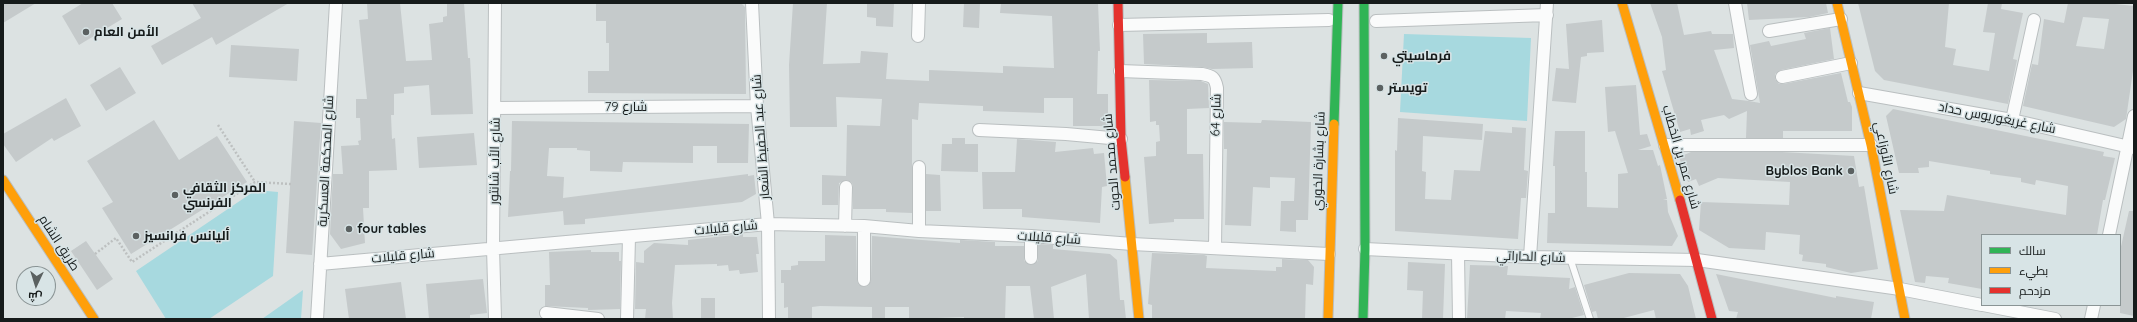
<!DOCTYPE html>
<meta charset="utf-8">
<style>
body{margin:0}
#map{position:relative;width:2137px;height:322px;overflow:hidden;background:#dce2e2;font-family:Quicksand,Cairo,sans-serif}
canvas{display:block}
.frame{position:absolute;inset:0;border:4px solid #161b1b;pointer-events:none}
.legend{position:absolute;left:1981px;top:234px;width:140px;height:72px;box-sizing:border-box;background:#d8e4e6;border:1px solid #8a9495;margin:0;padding:5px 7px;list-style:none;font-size:12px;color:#161b1b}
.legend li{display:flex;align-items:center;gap:8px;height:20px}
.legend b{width:20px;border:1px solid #8a9495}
.north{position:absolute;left:16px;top:266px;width:40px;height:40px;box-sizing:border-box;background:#d8e4e6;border:1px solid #8a9495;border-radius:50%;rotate:184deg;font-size:11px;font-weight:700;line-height:16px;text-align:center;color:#161b1b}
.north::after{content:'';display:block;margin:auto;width:14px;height:18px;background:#5b6161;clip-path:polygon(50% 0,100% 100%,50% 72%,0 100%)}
</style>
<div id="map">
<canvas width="2137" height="322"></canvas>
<div class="frame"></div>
<ul class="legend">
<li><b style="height:5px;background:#30b455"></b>سالك</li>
<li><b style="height:5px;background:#ff9f0a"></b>بطيء</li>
<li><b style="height:5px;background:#e5322d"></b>مزدحم</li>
</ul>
<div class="north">ش</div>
</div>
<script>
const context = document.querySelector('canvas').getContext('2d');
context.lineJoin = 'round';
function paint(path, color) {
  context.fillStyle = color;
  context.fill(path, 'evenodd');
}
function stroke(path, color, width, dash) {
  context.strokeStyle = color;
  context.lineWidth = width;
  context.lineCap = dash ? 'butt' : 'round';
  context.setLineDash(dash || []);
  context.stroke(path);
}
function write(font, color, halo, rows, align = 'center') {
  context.font = font + ' Quicksand,Cairo,sans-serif';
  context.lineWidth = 3;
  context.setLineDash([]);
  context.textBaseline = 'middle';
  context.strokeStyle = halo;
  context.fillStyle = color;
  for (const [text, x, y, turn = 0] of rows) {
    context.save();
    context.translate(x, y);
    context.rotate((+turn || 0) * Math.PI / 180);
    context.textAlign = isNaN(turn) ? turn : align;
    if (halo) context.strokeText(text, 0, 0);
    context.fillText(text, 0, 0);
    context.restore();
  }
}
const green = new Path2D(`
 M1404 34 1531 38 1527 121 1400 112Z
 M256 190 278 192 273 276 209 319H166L136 271Z
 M303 290 301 319H262Z`);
const building = new Path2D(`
 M3 3H36L3 23Z
 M83 3H112L122 19 79 45 62 16Z
 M192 3H289L216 45 212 37 162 65 151 46 201 18Z
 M367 3H400L406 61 432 60 429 24 443 22V17L447 16V3H464L468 58H470L473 114 431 115 429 85 404 87V93L394 94V115H391L392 139 395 138 397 170 369 171V208H363L365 243 341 249 330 234 333 174H343L341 146 359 145 358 141 361 140 360 118H356V99H367L359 20 368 19Z
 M596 3H741L745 7 746 94 588 93V71H609V43H606V21H596Z
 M793 3H827L823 64 860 63 861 51 888 53 886 79 929 81V70L1003 73V66L1054 68 1052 16 1000 13 1001 3H1098L1100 51H1098L1097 94H1108V126H1073V98H1044V113L983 111V106L919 103 918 120 912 119V213L886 212V209H853V187L852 183 847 180 839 183 838 205H822V175L846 176 847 125 880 126 882 99 836 97 837 127H790L789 65Z
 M867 3H894L893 27 876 26V18L867 17Z
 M964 3H980L979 28 963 27Z
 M1650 3H1677L1684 35 1711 31 1712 34H1733L1734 48 1714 50 1732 99 1749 101 1760 103 1750 45 1769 41 1771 46 1806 39 1804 33 1830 28 1834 59 1781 70 1775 74V79L1779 84H1783L1841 73 1848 102H1850L1852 107V131H1783V138H1746L1747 111 1729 119 1724 115 1701 120 1704 131 1691 135 1690 129 1680 132 1662 71 1666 70 1662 37Z
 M1747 3H1826L1828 13 1809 17 1749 20Z
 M1858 3H1949L1945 47 1956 49 1953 65 1989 71 1995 33 1983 32 1988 3H2002L2001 9 2023 13 2013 59 2017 60 2008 104 1884 80 1875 71Z
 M2068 3H2106L2134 6V64L2126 119 2114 127 2023 106 2032 64 2038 65 2044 19 2064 23ZM2083 17 2109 19 2104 49 2076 46Z
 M1602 20 1604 52 1587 53V56L1581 57 1576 103 1552 101 1556 68 1569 69 1566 24Z
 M1207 33V43L1252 42 1253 68 1212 69 1202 67 1144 64 1143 34Z
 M231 45 299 49 297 81 229 77Z
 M120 67 136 93 106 111 90 85Z
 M1149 80 1201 81 1208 84 1209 108 1187 109V154H1203L1204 219H1174V222L1149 224 1144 157 1156 156V142L1160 141 1159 125H1156V121L1150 122Z
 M1636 85 1640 135 1647 134 1651 146 1638 150H1653L1658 166 1660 165 1667 199 1663 200H1667L1668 212 1678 236 1672 246 1547 243 1548 213H1555V166H1553L1555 131H1585V172H1587V207L1618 208V174L1628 173 1615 131 1608 132 1605 87Z
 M66 98 81 126 54 141 52 138 16 162 3 144V134Z
 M1893 109 2104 152 2103 156 2115 158 2105 200H2103L2097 235H1982V289L1948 283 1949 278 1926 276 1925 283 1915 282 1900 210 1944 211 1947 195 2066 215 2068 186 2036 180 2035 185 2021 182V178L1990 174V171L1929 161V167L1918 168 1919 173H1899L1886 116Z
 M1398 118 1483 124 1482 140 1423 136 1422 171 1426 172 1425 199 1451 200 1454 170 1480 171 1485 131 1512 133V127L1526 128 1524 170 1528 171 1526 198H1521L1518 239 1395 231V150L1397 151Z
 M154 120 179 160 217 136 247 182 131 254 102 208 113 202 87 161Z
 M1262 120 1311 122 1308 220H1296V232L1280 231 1281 201H1294L1295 178 1270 177V188L1253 187 1251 226 1225 225 1227 149H1224V122L1261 123Z
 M294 121 321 123 312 255 286 253Z
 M512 121 749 124 748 163H717V146H693V163L623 162 622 172 590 171V151L577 150V148H549L547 176 564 177 563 198 748 174V176L754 175 756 194 742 202 585 219V224L564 225 563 211 508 217 510 171H511Z
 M474 133 477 165 419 168 417 137Z
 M952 138H965V144H978V172L941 171 942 144H952Z
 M1017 139 1056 142 1055 152 1093 148 1094 154 1104 153 1107 186 1102 187 1100 223 1022 217V209H983L982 172H1015Z
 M1691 152H1782L1854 156 1859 187 1864 186 1878 269 1851 273 1826 267V264L1802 261 1803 255 1799 254 1800 235 1766 232 1765 250 1729 248 1699 230 1701 202 1789 205 1790 182 1718 178 1699 186 1696 179 1688 182 1679 157Z
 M926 174 940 175 941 211H926Z
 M2129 211H2134V316L2120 313V251Z
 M743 234V237H757L759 254H756L758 272 740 274 739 270 729 271 728 265 717 266V264L675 265 672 303 673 319H645L646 309H635L636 262 644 263V251L654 243 688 245V240Z
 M825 235 856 236 857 280 858 284 864 287 868 286 871 280 872 236 960 243V240L995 242V246H1024V261L1031 265 1038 261V244L1053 245V249L1110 254 1117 260 1120 300H1124L1126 319H1089L1086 274 1051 287 1054 319H1034L1030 286H1006L1005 319H964V317L909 319V307H885V319H872V307L820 306 812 307V319H788V307L784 308V283H781V270H791V266L798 265V261H825Z
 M86 241 113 279 97 290 71 251Z
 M591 250V252H619V261H621L620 309 588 310V308L545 306V285H550L549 252Z
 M1152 253 1204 255 1207 256 1206 268 1276 271V267H1282V259L1308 260 1314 267 1313 285 1306 284 1305 319H1152V305L1148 304Z
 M1408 262 1445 264 1443 319H1422L1423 291 1407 290Z
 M1470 265 1508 266 1507 275 1570 278 1569 289 1575 287 1584 315 1568 319H1540L1541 313 1506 311 1505 319H1467Z
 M1629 273 1680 274 1688 286 1696 319H1656L1654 310 1620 319H1598L1596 311 1592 312 1584 285Z
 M1716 274 1836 298V296L1874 302 1871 319H1736L1738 312 1729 311Z
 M483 279 487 313 470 315V319H429L426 284Z
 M401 282 406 319H349L345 289Z
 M701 298H715V319H701Z`);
const path = new Path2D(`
 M218 125 255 182
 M95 254 116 238 132 262 255 182 291 184`);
const lane = new Path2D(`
 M1570 258 1590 319`);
const street = new Path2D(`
 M495 3 493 248 495 319
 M752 3 757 106 768 224 769 319
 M1735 3 1751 94
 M1376 21 1547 15
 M1119 25 1329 20
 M1769 31 1841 19
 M918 36 919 3
 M1120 71 1202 74C1212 76 1215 77 1217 88L1215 248
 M1782 77 1851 63
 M1859 93 2012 120 2134 148
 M495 108 757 106
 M2012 120 2034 20
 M979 130 1066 134 1121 139
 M1665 145H1871
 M845 226 846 187
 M864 226V280
 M919 231V167
 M2109 235 2134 116
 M1365 249 1530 257 1697 260 1900 289 1982 305
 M1458 254 1459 319
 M1530 257 1547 3
 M1031 258V236
 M320 264 768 224 864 226 919 231 1031 236 1132 244 1329 254
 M1983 305 2055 319
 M546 313 598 319
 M317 319 336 3
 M627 319 629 237
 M2091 319 2094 305`);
const fast = new Path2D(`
 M1334 124 1338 3
 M1363 319 1365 249 1364 3`);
const slow = new Path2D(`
 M1622 3 1680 200
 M1837 3 1871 145 1905 319
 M1125 177 1139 319
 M3 180 94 319
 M1328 319 1334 124`);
const jam = new Path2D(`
 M1118 3 1121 139 1125 177
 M1680 200 1712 319`);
const markers = [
 [86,32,4,"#5b6161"],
 [1384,56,4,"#5b6161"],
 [1380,88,4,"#5b6161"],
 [1851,171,4,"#5b6161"],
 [175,195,4,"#5b6161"],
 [349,229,4,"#5b6161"],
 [136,236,4,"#5b6161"]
];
const poiNames = [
 ["الأمن العام",94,32],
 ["فرماسيتي",1392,56],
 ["تويستر",1388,88],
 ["Byblos Bank",1843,171,"right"],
 ["المركز الثقافي",183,188],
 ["الفرنسي",183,203],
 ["four tables",357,229],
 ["أليانس فرانسيز",144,236]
];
const streetNames = [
 ["شارع 79",626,107],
 ["شارع 64",1216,115,-88],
 ["شارع غريغوريوس حداد",1997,118,11],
 ["شارع عبد الحفيظ الشعار",761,137,-94],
 ["شارع عمر بن الخطاب",1681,157,74],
 ["شارع الأوزاعي",1886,158,78],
 ["شارع المحكمة العسكرية",326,161,-87],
 ["شارع الأب شانتور",495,161,-89],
 ["شارع بشارة الخوري",1319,161,-88],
 ["شارع محمد الحوت",1112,162,-95],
 ["شارع قليلات",726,228,-5],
 ["شارع قليلات",1049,238,4],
 ["طريق الشام",59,243,57],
 ["شارع قليلات",403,256,-5],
 ["شارع الحاراتي",1531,257,2]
];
paint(green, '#a7d9df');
paint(building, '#c5cacb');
stroke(lane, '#babfc0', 8);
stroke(street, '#babfc0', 14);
stroke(fast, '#babfc0', 11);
stroke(slow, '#babfc0', 11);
stroke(jam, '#babfc0', 11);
stroke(path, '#bdc0c0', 2.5, [2, 2]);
stroke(lane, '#fafbfb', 6);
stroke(street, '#fafbfb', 12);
stroke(fast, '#30b455', 9);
stroke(slow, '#ff9f0a', 9);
stroke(jam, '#e5322d', 9);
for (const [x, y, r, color] of markers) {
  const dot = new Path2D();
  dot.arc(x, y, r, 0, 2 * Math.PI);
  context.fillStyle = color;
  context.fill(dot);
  stroke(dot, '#d8e4e6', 1.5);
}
write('bold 13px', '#161b1b', '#d8e4e6', poiNames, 'left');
write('13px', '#161b1b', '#d8e4e6', streetNames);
</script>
